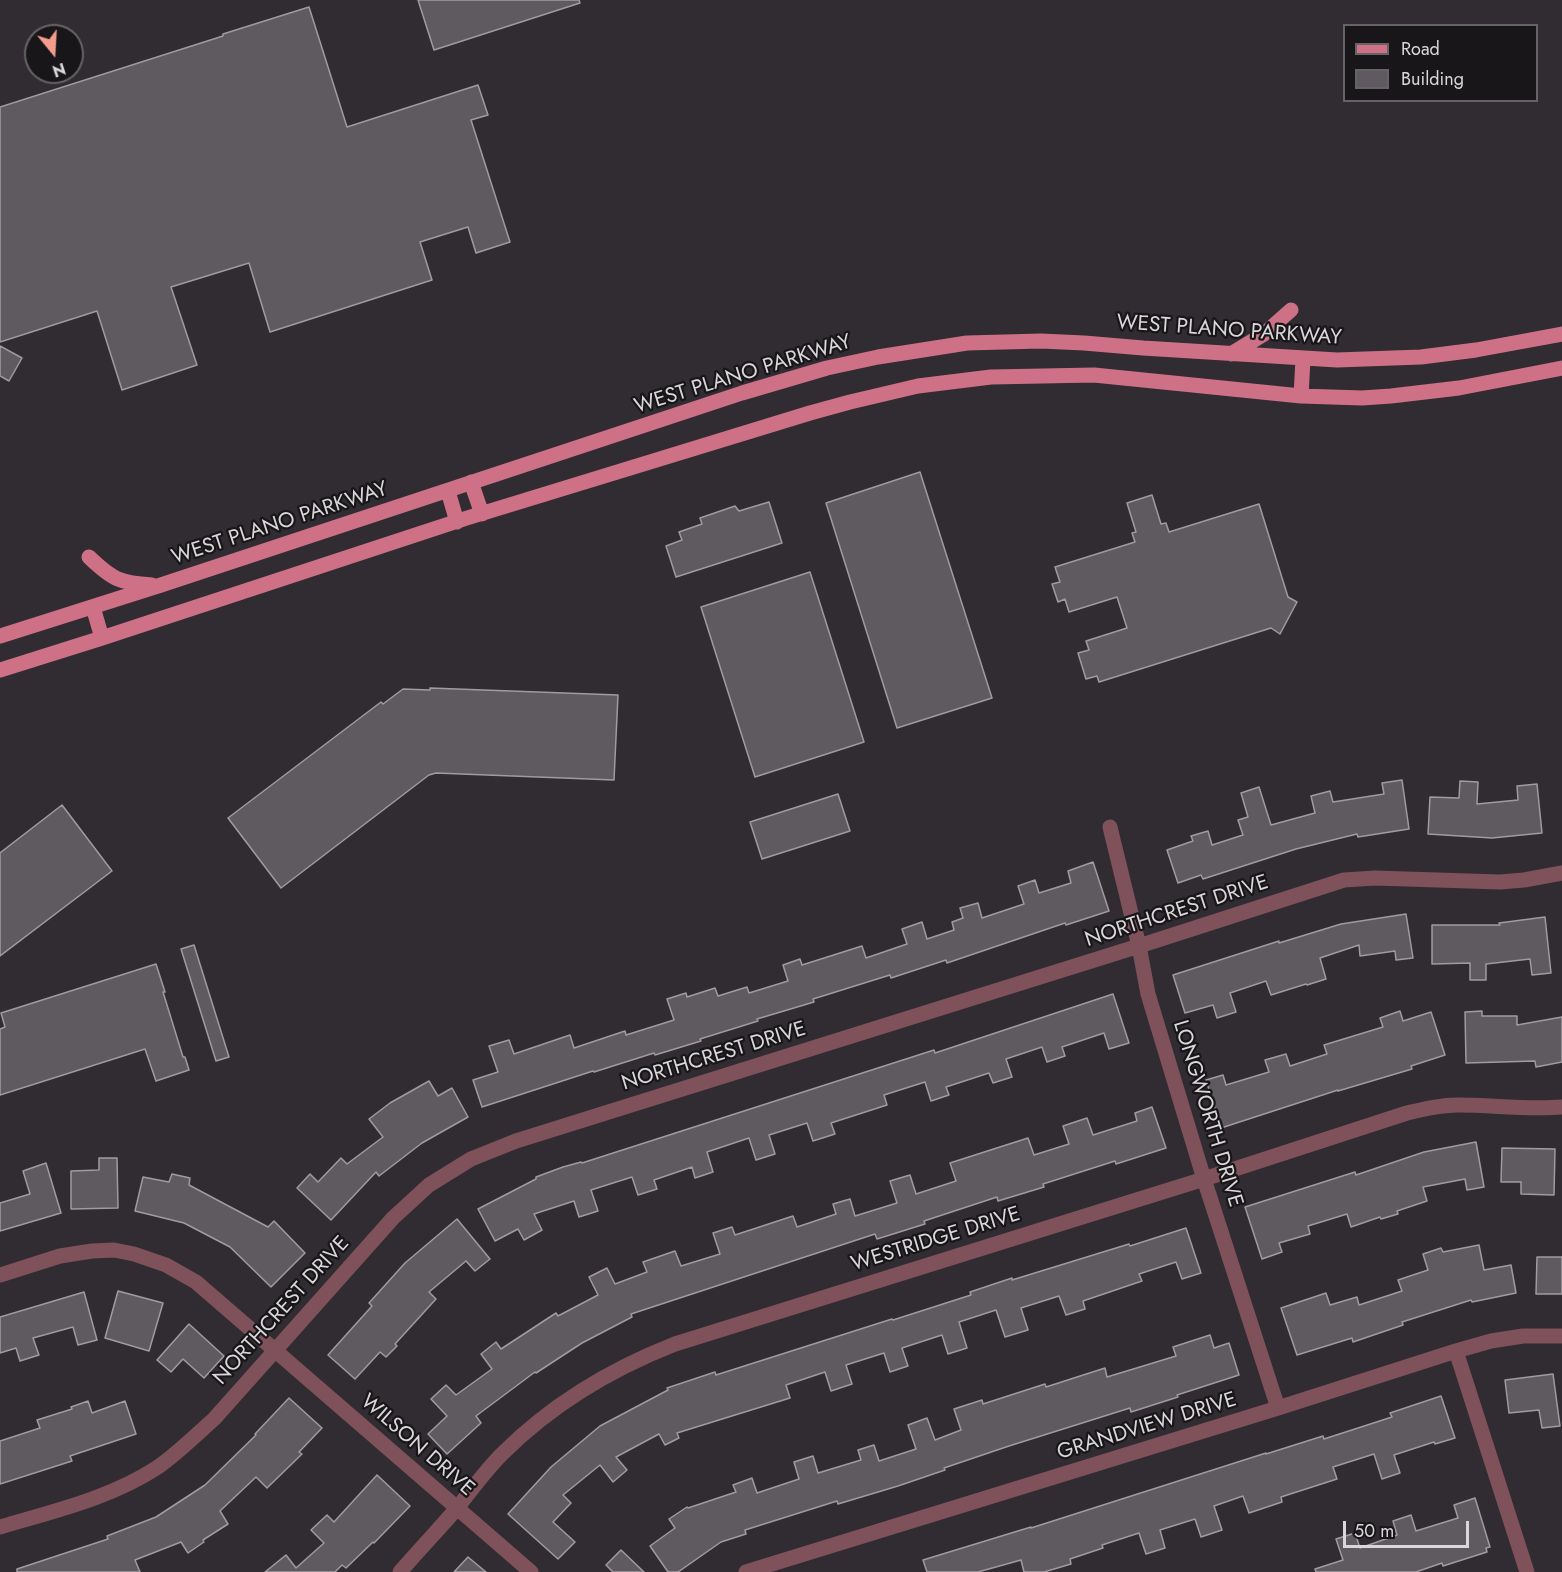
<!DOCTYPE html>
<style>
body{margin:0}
#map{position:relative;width:1562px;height:1572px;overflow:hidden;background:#312c31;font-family:Jost,sans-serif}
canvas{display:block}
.legend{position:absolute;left:1343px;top:24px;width:195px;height:78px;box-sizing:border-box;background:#181618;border:2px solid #666366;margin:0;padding:8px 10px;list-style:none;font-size:18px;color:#dad7da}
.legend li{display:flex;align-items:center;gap:12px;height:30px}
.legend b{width:30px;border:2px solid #666366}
.north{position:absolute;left:24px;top:24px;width:60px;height:60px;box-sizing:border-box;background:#181618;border:2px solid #666366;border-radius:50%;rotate:162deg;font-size:16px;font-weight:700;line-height:24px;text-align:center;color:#dad7da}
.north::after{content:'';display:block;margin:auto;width:21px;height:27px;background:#f49d8d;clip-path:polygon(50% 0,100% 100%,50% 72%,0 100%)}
.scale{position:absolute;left:1343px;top:1521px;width:126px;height:27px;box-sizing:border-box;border:3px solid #dad7da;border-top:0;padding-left:8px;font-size:18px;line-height:21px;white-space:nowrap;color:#dad7da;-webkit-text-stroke:4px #181618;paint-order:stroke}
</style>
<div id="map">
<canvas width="1562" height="1572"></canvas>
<ul class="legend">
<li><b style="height:8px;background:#ce7187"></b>Road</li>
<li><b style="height:16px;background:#5f5a60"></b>Building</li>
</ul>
<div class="north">N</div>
<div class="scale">50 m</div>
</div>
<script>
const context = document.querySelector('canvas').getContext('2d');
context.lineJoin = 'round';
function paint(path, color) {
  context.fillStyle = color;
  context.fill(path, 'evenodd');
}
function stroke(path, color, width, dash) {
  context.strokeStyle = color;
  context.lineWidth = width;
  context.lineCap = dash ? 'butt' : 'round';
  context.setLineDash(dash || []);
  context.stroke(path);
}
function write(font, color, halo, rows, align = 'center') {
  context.font = font + ' Jost,sans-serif';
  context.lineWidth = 4.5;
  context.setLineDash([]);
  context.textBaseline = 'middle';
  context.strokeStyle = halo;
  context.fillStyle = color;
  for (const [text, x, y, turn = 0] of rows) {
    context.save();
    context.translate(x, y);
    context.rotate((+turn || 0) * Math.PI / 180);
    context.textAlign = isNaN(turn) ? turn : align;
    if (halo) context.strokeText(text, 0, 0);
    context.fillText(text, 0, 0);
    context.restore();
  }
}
const building = new Path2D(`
 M418 0H579L580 3 434 50Z
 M309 7 347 127 478 85 488 115 471 120 510 242 476 253 468 227 420 242 432 280 270 332 249 263 171 287 197 365 122 390 97 311 0 342V107L223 36V34Z
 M0 346 22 358 9 381 0 376Z
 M920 472 992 698 897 728 826 503Z
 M1152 495 1161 524 1166 523 1169 532 1259 504 1288 597 1297 602 1280 634 1271 628 1099 682 1097 676 1086 679 1078 653 1089 650 1086 641 1127 628 1117 597 1069 612 1065 599 1058 602 1052 584 1060 582 1055 567 1135 542 1132 533 1136 532 1127 503Z
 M769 502 782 543 676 577 666 546 682 540 679 532 702 524 700 518 735 506 739 511Z
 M810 572 864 742 755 777 701 607Z
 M430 688 618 695 614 780 436 773 429 775 281 888 228 818 381 702 383 704 403 689 430 690Z
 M1402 780 1409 829 1358 837 1357 834 1296 849 1203 879 1201 875 1178 883 1167 850 1193 841 1191 836 1208 831 1212 845 1243 835 1238 820 1248 817 1241 793 1259 787 1271 825 1315 813 1311 796 1330 791 1333 802 1384 794 1382 783Z
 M1460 781 1478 782 1477 804 1518 800 1517 786 1537 784 1542 833 1492 838 1428 834 1430 797 1459 798Z
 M838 794 850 831 762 859 750 822Z
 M62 805 112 871 0 956V853Z
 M1093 862 1109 911 1066 925 1065 923 947 963 946 960 891 978 890 975 813 999 814 1002 757 1019 758 1021 700 1039 701 1041 655 1055 654 1053 594 1072 593 1071 482 1107 473 1080 498 1072 489 1046 509 1040 514 1054 570 1035 574 1048 625 1031 626 1035 674 1020 667 999 686 993 687 997 715 988 718 996 747 987 749 993 788 981 783 965 800 959 802 965 862 946 866 958 907 944 902 929 922 922 927 939 954 930 952 922 963 918 960 908 978 903 982 918 1024 904 1018 886 1035 880 1039 893 1071 883 1068 871Z
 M1406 914 1413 958 1396 960 1395 951 1360 956 1359 945 1320 958 1326 979 1307 985 1306 984 1271 995 1266 981 1230 993 1236 1012 1217 1018 1213 1005 1185 1013 1173 975 1279 941V943L1341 924Z
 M1545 917 1551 973 1532 975 1530 959 1486 964V980H1470V963L1432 964V925H1500L1499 923Z
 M194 945 229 1057 216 1061 181 949Z
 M156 964 165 992H163L183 1057H185L189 1070 156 1081 145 1049 0 1095V1029L5 1027 1 1013Z
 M1113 994 1129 1043 1109 1049 1104 1033 1062 1047 1065 1056 1047 1062 1042 1047 1006 1059 1012 1077 993 1083 989 1073 946 1087 949 1095 931 1101 925 1082 884 1095 887 1105 831 1123 835 1134 813 1141 807 1123 769 1135 775 1154 756 1160 749 1138 707 1152 713 1172 695 1178 692 1167 654 1180 657 1189 638 1195 632 1177 591 1190 598 1211 579 1217 574 1201 534 1214 542 1230 524 1240 518 1229 495 1241 478 1209 536 1179V1177L563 1167 581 1162 582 1163 934 1050 935 1053Z
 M1400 1011 1403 1021 1431 1012 1445 1055 1411 1066 1412 1069 1338 1091V1090L1221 1128 1206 1080 1223 1075 1226 1085 1269 1072 1265 1060 1286 1054 1290 1066 1327 1054 1324 1045 1383 1027 1380 1018Z
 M1482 1011V1016H1517V1025L1562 1017V1062L1536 1067 1535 1061 1466 1063 1465 1012Z
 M429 1081 438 1096 452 1088 468 1117 422 1143 379 1176 376 1172 331 1220 297 1188 310 1174 318 1182 341 1158 347 1164 383 1137 369 1119 390 1103Z
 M1152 1107 1166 1148 1116 1164 1115 1161 1043 1184 1044 1187 998 1201 997 1197 924 1221 925 1224 877 1239 875 1234 631 1314 632 1317 582 1343 536 1373 535 1372 476 1416 481 1423 447 1454 428 1434 447 1416 431 1399 446 1385 456 1395 492 1369 481 1354 496 1342 501 1349 556 1313 558 1316 598 1295 589 1277 607 1268 615 1284 647 1272 643 1262 675 1251 681 1266 720 1254 713 1233 732 1227 735 1235 793 1216 797 1227 836 1214 833 1204 850 1199 855 1216 897 1203 890 1181 910 1175 916 1194 956 1181 950 1163 1028 1138 1034 1155 1069 1144 1063 1126 1087 1118 1093 1135 1137 1121 1135 1113Z
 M1476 1142 1484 1187 1467 1190 1465 1179 1423 1187 1427 1201 1397 1211 1398 1214 1381 1219 1380 1217 1351 1227 1347 1214 1308 1226 1310 1234 1279 1243 1282 1252 1262 1259 1245 1207 1355 1172 1356 1175 1424 1152Z
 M1502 1148 1555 1149 1554 1195 1521 1194V1182H1501Z
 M99 1158H117L118 1208 71 1209V1171L99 1170Z
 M46 1163 61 1213 0 1231V1203L30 1194 23 1171Z
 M172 1174 190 1178 189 1185 268 1227 274 1221 305 1253 271 1287 230 1247 184 1223 135 1211 143 1177 169 1182Z
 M457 1219 490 1259 475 1271 466 1261 429 1292 436 1299 395 1344 397 1346 386 1357 380 1352 355 1379 328 1355 372 1306 369 1303 405 1263Z
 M1186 1228 1201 1273 1182 1279 1176 1262 1139 1274 1142 1281 1083 1301 1085 1309 1066 1315 1059 1296 1021 1308 1028 1330 1005 1337 996 1310 959 1322 967 1348 948 1354 942 1335 902 1348 908 1366 890 1372 884 1353 846 1365 852 1384 831 1391 825 1372 786 1385 790 1398 677 1433 679 1438 665 1445 659 1434 616 1457 627 1470 613 1482 600 1465 563 1495 571 1503 553 1522 575 1542 558 1559 508 1514 551 1467 600 1426 668 1390 667 1388 715 1372 716 1375 892 1319 893 1320 971 1295 970 1292 1012 1278V1280L1129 1244 1130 1246Z
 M1479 1245 1484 1270 1511 1265 1516 1293 1472 1302 1471 1300 1402 1322 1403 1325 1353 1342 1352 1338 1297 1355 1281 1308 1326 1293 1330 1305 1357 1297 1359 1305 1402 1291 1398 1280 1428 1270 1423 1254 1441 1248 1443 1252Z
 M1537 1257H1562V1294H1536Z
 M118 1291 163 1303 149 1351 105 1338Z
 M84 1292 97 1340 78 1345 73 1327 33 1338 39 1355 20 1361 16 1348 0 1353V1317Z
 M189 1324 224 1356 204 1378 183 1359 171 1372 157 1360Z
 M1210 1335 1214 1348 1229 1343 1239 1375 1177 1395 1178 1397 1131 1412 1130 1408 1009 1446 944 1468 945 1470 898 1486 838 1504 837 1501 745 1530 746 1534 721 1542 678 1572H668L650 1546 675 1528 669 1519 687 1507 688 1508 736 1492 733 1485 752 1478 757 1493 799 1479 794 1462 813 1456 818 1473 861 1460 858 1450 874 1445 879 1461 916 1449 908 1425 927 1418 935 1440 961 1430 954 1409 982 1400 983 1404 1045 1384 1046 1387 1105 1368 1107 1377 1176 1356 1173 1347Z
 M1553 1374 1560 1426 1542 1428 1539 1410 1509 1413 1505 1380Z
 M1441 1396 1455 1438 1435 1444 1434 1442 1394 1455 1400 1473 1382 1479 1374 1454 1333 1467 1337 1479 1281 1497 1282 1502 1249 1513 1243 1496 1214 1506 1222 1530 1201 1537 1195 1519 1160 1530 1165 1548 1146 1554 1139 1533 1102 1545 1103 1548 1070 1559 1071 1564 1044 1572H1024L1021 1560 978 1572H927L923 1560 1031 1527V1528L1266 1453V1454L1323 1436 1324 1439 1392 1417 1390 1413Z
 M289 1398 322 1428 299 1452 302 1454 267 1488 256 1477 220 1511 228 1524 203 1540 204 1542 188 1553 181 1542 135 1560 140 1572H17V1569L108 1539 107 1536 156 1517 205 1485 256 1435 255 1434Z
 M88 1401 92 1413 125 1401 136 1434 70 1456 72 1461 0 1484V1441L40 1428 37 1420 72 1409 71 1407Z
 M377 1475 410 1506 374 1543 373 1542 346 1568 342 1565 335 1572H265L286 1555 296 1568 324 1543 311 1530 327 1515 334 1522Z
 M1475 1498 1490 1547 1486 1548 1487 1552 1443 1566 1442 1563 1416 1572H1316L1315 1569 1343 1560 1336 1539 1355 1533 1360 1548 1397 1535 1393 1521 1411 1515 1416 1531 1458 1518 1454 1505Z
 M621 1550 644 1572H613L606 1565Z
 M468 1557 486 1572H454Z`);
const minor = new Path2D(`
 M1110 827 1139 946 1148 994 1204 1179 1278 1408
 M0 1275 60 1256 92 1251 114 1250 134 1254 166 1265 196 1282 531 1572
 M1456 1351 1527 1572
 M0 1527C54 1511 111 1498 158 1467 178 1453 196 1435 214 1419L393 1218 429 1185 471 1159 516 1141 1139 946 1344 880 1375 878 1500 882 1524 880 1562 873
 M400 1572C419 1550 439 1529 458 1507 472 1489 486 1470 502 1454 551 1405 611 1369 675 1344L1204 1179 1407 1113C1424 1109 1440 1105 1458 1105 1493 1105 1527 1110 1562 1107
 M746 1572 1278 1408 1456 1351 1491 1341 1523 1336H1562`);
const major = new Path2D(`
 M1231 354 1264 334 1291 310
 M1301 396 1303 359
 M471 482 482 514
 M448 491 457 522
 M89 557C113 580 120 583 152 585
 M93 607 102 638
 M0 636 161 585 742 393 827 368 878 357 967 343 1041 341 1084 343 1143 348 1337 360 1421 357 1476 350 1562 334
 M0 670 102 638 467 518 810 413 850 402 918 386 991 377 1094 375 1301 396 1362 398 1391 396 1459 388 1562 368`);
const streetNames = [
 ["WEST PLANO PARKWAY",1229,331,4],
 ["WEST PLANO PARKWAY",743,375,-17],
 ["WEST PLANO PARKWAY",280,524,-18],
 ["NORTHCREST DRIVE",1177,912,-18],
 ["NORTHCREST DRIVE",714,1057,-17],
 ["LONGWORTH DRIVE",1207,1114,73],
 ["WESTRIDGE DRIVE",936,1240,-17],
 ["NORTHCREST DRIVE",282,1311,-48],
 ["GRANDVIEW DRIVE",1147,1427,-17],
 ["WILSON DRIVE",417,1446,41]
];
paint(building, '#5f5a60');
stroke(building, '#a19ba1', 1.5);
stroke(minor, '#7f515b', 15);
stroke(major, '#ce7187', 15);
write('21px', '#dad7da', '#181618', streetNames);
</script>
